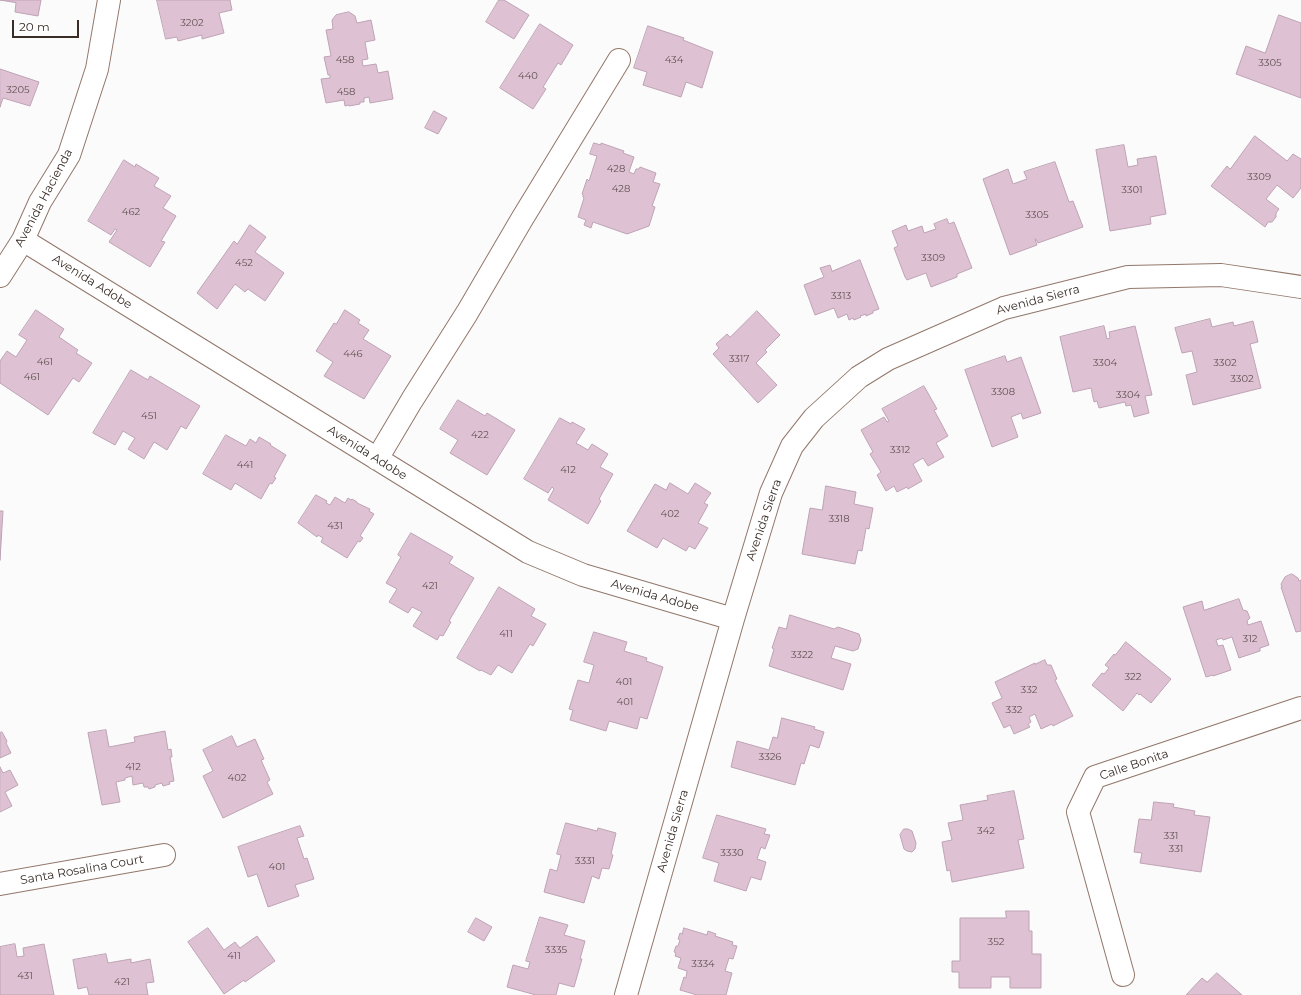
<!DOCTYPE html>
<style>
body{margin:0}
#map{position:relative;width:1301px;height:995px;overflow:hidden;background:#fbfbfb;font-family:Montserrat,sans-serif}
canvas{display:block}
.scale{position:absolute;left:12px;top:20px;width:67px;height:18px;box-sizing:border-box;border:2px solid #382d27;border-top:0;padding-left:5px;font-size:12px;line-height:14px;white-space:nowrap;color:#382d27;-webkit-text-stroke:3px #fff;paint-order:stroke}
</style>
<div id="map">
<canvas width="1301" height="995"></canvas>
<div class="scale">20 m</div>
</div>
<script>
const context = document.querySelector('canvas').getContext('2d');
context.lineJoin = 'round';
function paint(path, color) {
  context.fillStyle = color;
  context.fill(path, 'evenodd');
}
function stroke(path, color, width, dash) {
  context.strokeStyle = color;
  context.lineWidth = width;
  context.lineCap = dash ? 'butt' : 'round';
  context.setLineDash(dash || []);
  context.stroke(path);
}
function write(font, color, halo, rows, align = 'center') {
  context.font = font + ' Montserrat,sans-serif';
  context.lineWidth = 4;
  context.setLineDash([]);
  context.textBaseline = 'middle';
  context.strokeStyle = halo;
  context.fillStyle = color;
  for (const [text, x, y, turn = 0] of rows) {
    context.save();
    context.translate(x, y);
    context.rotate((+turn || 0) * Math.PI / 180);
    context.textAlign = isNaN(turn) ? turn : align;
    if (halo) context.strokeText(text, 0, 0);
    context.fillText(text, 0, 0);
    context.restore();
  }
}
const building = new Path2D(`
 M0 0H41L38 16 15 12 16 3Z
 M157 0H230L232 10 219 13 224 33 202 39V35L178 41 177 37 166 39Z
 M499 0H504L529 15 514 39 486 22Z
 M349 12 355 16 357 23 371 20 375 40 365 42 368 59 362 60 363 66 376 64 378 73 388 71 393 99 370 103 369 97 364 98V102H360V104L349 106V105L345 106 344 100 326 103 321 79 330 78V75H328L324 57 331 56 326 30 333 29 332 20 336 15Z
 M1279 15 1301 23V98L1236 74 1246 46 1265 53Z
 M540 24 573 45 561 65 558 63 543 87 546 89 533 109 500 88Z
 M648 26 684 38 683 40 713 52 702 88 686 82 681 97 643 85 647 72 634 68Z
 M0 69 39 82 30 106 3 98 0 107Z
 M434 111 447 118 438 134 425 128Z
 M1255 136 1287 161 1293 154 1301 159V188L1293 198 1277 185 1266 199 1279 209 1276 213V217L1272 222H1268L1265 227 1211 186 1227 166 1230 169Z
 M594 143 601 145V143L624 151 623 153 634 157 629 172 634 174 636 169H639L640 167 656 173 653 182 660 184 652 206 655 207 649 226 627 234 593 222 591 228 584 225 586 220 578 217 584 198 583 197V195L582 194 587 179 589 181 597 156 590 154Z
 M1124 145 1128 167 1138 165 1137 159 1156 156 1166 214 1150 217 1151 224 1110 231 1096 150Z
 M124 160 135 167 136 164 159 178 154 186 171 196 163 208 176 216 161 241 165 242 150 267 109 242 117 230 115 229 111 235 88 221Z
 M1055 162 1069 202 1073 201 1083 227 1038 243 1036 239H1035L1037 245 1010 255 983 179 1008 169 1013 184 1027 179 1024 172Z
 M947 219 949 224 954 222 972 268 957 274V277L931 287 926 273 907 280 905 277 894 248 898 246 892 231 906 225 908 231 922 226 924 233 936 229 934 224Z
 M250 225 266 237 255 252 284 273 265 301 248 289 245 292 235 284 217 309 197 293 234 241 237 244Z
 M860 260 879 309 873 311V313L866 316V314L860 316 861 317 854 320 853 318 849 320 847 314 838 318 834 308 815 315 804 285 824 277 820 268 830 265 832 271Z
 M36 310 64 329 59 337 78 350 76 353 92 363 79 382 73 378 48 415 0 383V361L7 351 16 357 27 340 19 335Z
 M345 310 360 320 358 323 369 330 363 339 391 356 364 399 324 376 333 362 316 351 334 323 336 324Z
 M757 311 780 335 765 350 767 352 756 363 777 385 758 403 713 354 719 348 716 344 727 334 730 337Z
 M1210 319 1212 327 1233 322 1234 326 1253 321 1258 342 1250 344 1261 388 1193 405 1186 375 1197 372 1192 351 1182 353 1175 328Z
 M1104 326 1107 339 1110 338 1109 332 1135 326 1152 395 1145 396 1149 413 1134 417 1131 405 1126 406 1125 402 1099 408 1097 401 1094 402 1091 388 1073 392 1060 337Z
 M1005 356 1007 362 1021 357 1041 413 1023 419 1021 413 1011 417 1018 437 992 447 965 370Z
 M131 370 148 380 150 376 200 406 186 429 181 426 167 450 154 442 144 459 128 449 135 438 123 431 115 445 93 433Z
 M924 386 937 409 934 410 948 436 936 443 944 457 928 466 923 458 913 464 922 481 908 489 907 487 897 492 894 486 886 491 877 475 881 472 870 454 873 452 861 430 884 417 887 422 889 421 882 409Z
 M458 400 485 416 487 413 515 430 487 475 450 453 458 440 440 429Z
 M560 418 571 424 572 422 585 429 576 443 588 450 592 444 608 454 600 467 613 474 599 499 601 501 588 524 548 500 554 489 552 487 548 493 524 479Z
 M226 435 246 446 250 439 256 443 259 437 271 444 270 445 286 455 274 477 276 478 272 484 270 483 261 499 235 483 231 490 203 474Z
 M670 483 688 494 695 483 711 493 704 503 708 505 698 523 708 528 695 549 689 546 686 551 663 538 657 548 627 531 655 484 666 490Z
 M826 486 856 492 854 504 873 508 869 529 866 528 862 551 858 550 855 564 802 554 810 508 822 510Z
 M316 495 327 501 326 503 330 505 335 497 345 503 348 498 351 500 352 499 357 502V503L370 509 369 511 374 514 360 536 363 538 360 542 358 541 347 558 321 542 323 538 318 535 317 537 298 523Z
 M0 511H3L0 560Z
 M411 533 453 557 449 563 474 578 449 621 451 622 443 636 440 635 437 640 413 626 422 612 412 607 408 613 389 602 397 589 386 583 401 557 398 555Z
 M1292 574 1298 578 1299 581 1301 580V631L1296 632 1281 587H1282L1281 584 1285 577Z
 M499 587 535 609 531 616 546 624 533 646 530 644 512 673 498 665 491 675 481 670 480 671 457 658Z
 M1239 599 1243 610 1247 611 1250 618 1247 621 1248 625 1261 621 1269 645 1260 648V651L1239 658 1232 637 1223 640 1222 638 1216 640 1218 646 1223 645 1231 670 1213 676V675L1206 677 1183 607 1202 601 1204 610Z
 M790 615 834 629 838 627 859 634 861 640 858 649 853 651 835 646 831 658 851 664 843 690 769 666 774 649 772 648 779 627 786 629Z
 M594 632 627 642 624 651 647 658 646 661 663 667 647 719 640 717 637 729 609 721 606 731 570 720 573 710 569 709 578 680 589 683 594 665 584 662Z
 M1126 642 1171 679 1151 703 1140 694 1139 695 1137 693 1123 711 1092 685 1102 673 1104 674 1109 668 1105 665 1114 654 1115 655Z
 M1045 660 1047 665H1051L1057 679 1055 680 1073 716 1053 726 1052 724 1041 729 1035 714 1029 717 1031 722 1028 724 1030 727 1014 734 1010 725 1004 728 992 703 1002 698 995 682 1035 663V664Z
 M782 718 815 727 814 729 824 732 819 748 810 745 804 764 801 763 795 785 731 767 737 741 769 750 773 737 777 738Z
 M106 730 109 747 135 742 134 737 165 731 168 750 171 749 172 757H170L174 781 169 782 170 784 163 786 162 783 155 785V787L149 789 148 787H144L143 783 133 785 132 776 125 778V780L116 782 120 802 102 805 88 733Z
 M2 732 7 741 6 743 11 753 0 758V733Z
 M232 736 237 747 255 739 264 759 261 760 270 780 267 782 273 794 223 818 203 776 213 771 203 750Z
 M0 767 3 773 10 770 18 785 5 792 12 806 0 812Z
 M1014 791 1024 839 1018 840 1024 868 952 882 950 870 947 871 942 842 952 840 948 823 963 820 960 805 988 800 987 796Z
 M1154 802 1174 804 1173 807 1195 811 1194 815 1210 817 1201 872 1140 863 1142 853 1134 852 1139 819 1151 820Z
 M717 815 766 829 764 834 770 835 765 849 761 847 757 859 766 862 761 880 751 877 746 891 714 881 719 863 703 858Z
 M566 823 597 831 598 828 616 833 611 854 613 855 609 869 602 868 599 879 592 876 584 903 544 892 550 869 557 871 561 855 557 854Z
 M300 826 304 836 297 838 304 859 307 858 314 879 295 885 299 896 268 907 257 874 248 877 238 847Z
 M904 829H908L912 831 916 843 915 849 912 852 907 851 904 849 900 835Z
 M1006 911H1029V931H1032V954H1041V988H1010V977H991V988H959V972H952V961H960V918H1006Z
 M540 917 568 925 564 935 585 941 580 959H582L574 987 559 983 556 995H536L507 987 513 965 528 969 530 962 526 961Z
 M476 918 492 927 484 941 468 932Z
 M208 928 224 950 235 942 240 948 257 936 275 961 245 982 244 980 224 994 188 942Z
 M684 928 707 935 708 931 716 934 715 936 733 942 732 945 737 946 733 959 729 958 725 971 732 973 726 995H697L680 990 684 977 686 978 687 971 678 968 681 958 675 956 676 953 674 952 676 946H678L680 940 678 939 680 933 682 934Z
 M15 944 17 957 24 956 23 948 44 944 54 995H0V947Z
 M106 954 108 963 131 959V963L150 959 154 982 146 983 148 995H89L87 987 78 989 73 960Z
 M1217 973 1242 995H1186L1202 978 1207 982Z`);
const minor = new Path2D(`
 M23 240 528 552 583 575 733 619
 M0 276 23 240 40 202 69 155 97 69 109 0
 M377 459 412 400 467 313 522 219 619 60
 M0 884 164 855
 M1123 975 1078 812 1095 777 1301 708
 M626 995 733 619 771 493 792 446 814 418 859 377 888 359 1004 308 1128 277 1221 275 1301 287`);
const numberNames = [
 ["3202",192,23],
 ["458",345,60],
 ["434",674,60],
 ["3305",1270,63],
 ["440",528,76],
 ["3205",18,90],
 ["458",346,92],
 ["428",616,169],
 ["3309",1259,177],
 ["428",621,189],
 ["3301",1132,190],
 ["462",131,212],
 ["3305",1037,215],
 ["3309",933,258],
 ["452",244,263],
 ["3313",841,296],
 ["446",353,354],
 ["3317",739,359],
 ["461",45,362],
 ["3304",1105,363],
 ["3302",1225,363],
 ["461",32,377],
 ["3302",1242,379],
 ["3308",1003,392],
 ["3304",1128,395],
 ["451",149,416],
 ["422",480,435],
 ["3312",900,450],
 ["441",245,465],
 ["412",568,470],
 ["402",670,514],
 ["3318",839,519],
 ["431",335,526],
 ["421",430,586],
 ["411",506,634],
 ["312",1250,639],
 ["3322",802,655],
 ["322",1133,677],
 ["401",624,682],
 ["332",1029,690],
 ["401",625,702],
 ["332",1014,710],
 ["3326",770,757],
 ["412",133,767],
 ["402",237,778],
 ["342",986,831],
 ["331",1171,836],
 ["331",1176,849],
 ["3330",732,853],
 ["3331",585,861],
 ["401",277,867],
 ["352",996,942],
 ["3335",556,950],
 ["411",234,956],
 ["3334",703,964],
 ["431",25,976],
 ["421",122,982]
];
const streetNames = [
 ["Avenida Hacienda",44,198,-62],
 ["Avenida Adobe",92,282,32],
 ["Avenida Sierra",1038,300,-15],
 ["Avenida Adobe",367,453,32],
 ["Avenida Sierra",764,520,-71],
 ["Avenida Adobe",655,596,16],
 ["Calle Bonita",1134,765,-19],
 ["Avenida Sierra",673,831,-74],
 ["Santa Rosalina Court",82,870,-10]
];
paint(building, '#dec2d4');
stroke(building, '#bea3b5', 1);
stroke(minor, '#92776a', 24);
stroke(minor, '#fff', 22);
write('10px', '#625252', null, numberNames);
write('12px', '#382d27', '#fff', streetNames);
</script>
